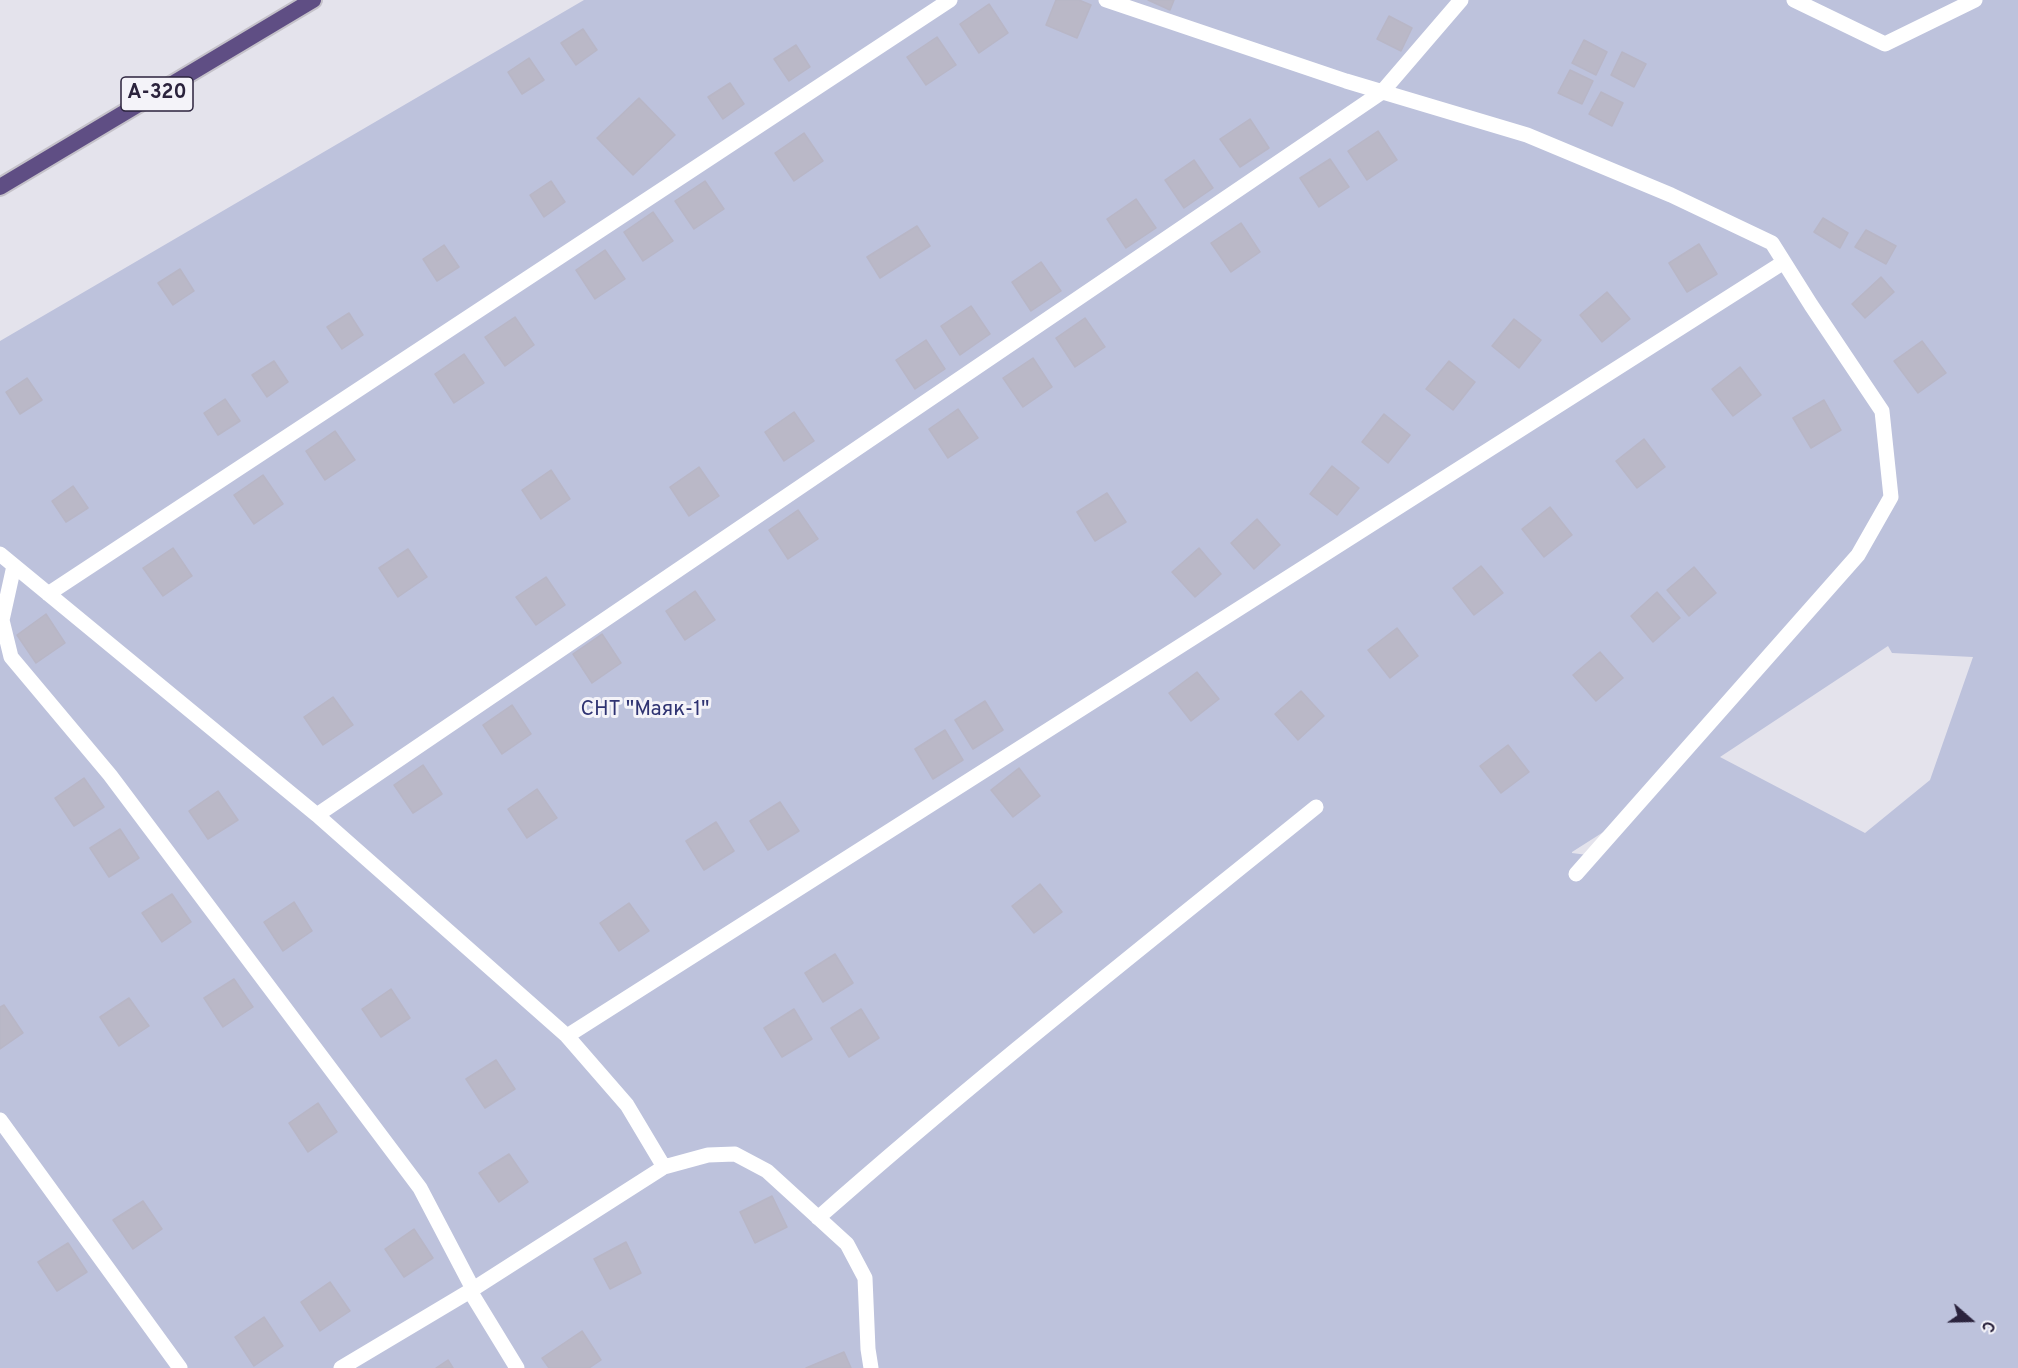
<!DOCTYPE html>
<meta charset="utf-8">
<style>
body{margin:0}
#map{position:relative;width:2018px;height:1368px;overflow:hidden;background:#e4e3ec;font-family:Overpass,sans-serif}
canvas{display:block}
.north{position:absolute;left:1940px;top:1290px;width:60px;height:60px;-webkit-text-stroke:4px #f4f3f9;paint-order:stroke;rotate:110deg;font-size:16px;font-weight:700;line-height:24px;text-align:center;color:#2b233d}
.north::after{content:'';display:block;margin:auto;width:21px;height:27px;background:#2b233d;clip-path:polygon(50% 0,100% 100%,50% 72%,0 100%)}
</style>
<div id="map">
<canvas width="2018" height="1368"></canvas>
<div class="north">С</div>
</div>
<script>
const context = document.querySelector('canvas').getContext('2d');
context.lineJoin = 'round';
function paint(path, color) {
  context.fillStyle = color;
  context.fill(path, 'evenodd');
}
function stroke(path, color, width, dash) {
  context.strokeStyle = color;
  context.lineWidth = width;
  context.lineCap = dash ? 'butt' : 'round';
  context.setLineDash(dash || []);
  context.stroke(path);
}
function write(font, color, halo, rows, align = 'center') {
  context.font = font + ' Overpass,sans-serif';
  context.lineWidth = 6;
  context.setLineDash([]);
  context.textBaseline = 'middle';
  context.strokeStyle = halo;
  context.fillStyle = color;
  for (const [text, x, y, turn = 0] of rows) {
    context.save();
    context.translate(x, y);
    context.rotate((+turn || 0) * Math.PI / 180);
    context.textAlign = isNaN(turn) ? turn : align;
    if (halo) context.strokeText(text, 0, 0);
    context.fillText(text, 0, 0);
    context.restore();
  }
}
const green = new Path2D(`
 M584 0H2018V1368H0V341ZM1888 646 1892 653 1973 657 1930 780 1865 833 1720 757ZM1605 831 1595 856 1572 853V852Z`);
const building = new Path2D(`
 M1056 0H1079L1091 5 1077 38 1046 25Z
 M1148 0H1174L1170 10Z
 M989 4 1008 33 979 53 960 24Z
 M1389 16 1412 28 1401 51 1377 39Z
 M583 29 597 50 576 65 561 43Z
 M937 37 956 65 926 85 907 57Z
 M1584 40 1607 52 1596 75 1572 63Z
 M796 45 810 67 789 81 774 59Z
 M1622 52 1646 64 1634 87 1611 75Z
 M529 58 544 80 522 94 508 72Z
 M1570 70 1593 81 1582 104 1558 93Z
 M730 83 744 104 723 119 708 97Z
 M1601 92 1623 103 1612 126 1589 114Z
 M639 98 675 135 633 175 597 138Z
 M1250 119 1269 148 1240 167 1220 139Z
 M1378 131 1397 160 1367 180 1348 151Z
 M804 133 823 161 794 181 775 153Z
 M1330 159 1349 187 1319 207 1300 178Z
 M1194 160 1213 188 1184 208 1165 180Z
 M551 181 565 202 544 217 530 195Z
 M705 181 724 209 694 229 675 201Z
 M1136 199 1156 228 1126 248 1107 219Z
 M653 212 673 241 643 261 624 232Z
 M1823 218 1848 233 1840 248 1814 232Z
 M1241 223 1260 252 1231 272 1211 243Z
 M917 226 930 246 880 278 867 257Z
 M1866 230 1896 246 1886 264 1855 247Z
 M1699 244 1717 274 1687 292 1669 263Z
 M444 245 459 267 437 281 423 259Z
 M605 250 625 279 595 299 576 270Z
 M1041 262 1061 291 1031 311 1012 282Z
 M180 269 194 291 173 305 158 283Z
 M1881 277 1894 292 1865 318 1852 304Z
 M1607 292 1630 319 1602 342 1580 315Z
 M971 306 990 334 960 355 941 326Z
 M349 313 363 335 342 349 327 327Z
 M515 317 534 345 505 366 485 337Z
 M1085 318 1105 347 1075 367 1056 338Z
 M1514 319 1541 340 1519 368 1492 346Z
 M926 340 945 369 915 389 896 360Z
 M1922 341 1946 373 1918 393 1894 361Z
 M464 354 484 383 454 403 435 374Z
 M1033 358 1052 387 1023 407 1003 378Z
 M274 361 288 382 267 397 252 375Z
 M1449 361 1475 382 1453 410 1426 389Z
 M1740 367 1761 395 1733 416 1712 389Z
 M27 378 42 400 20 414 6 392Z
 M225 399 240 421 218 435 204 413Z
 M1824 400 1841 430 1811 448 1793 418Z
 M958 409 978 438 948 458 929 429Z
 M794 412 814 441 784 461 765 432Z
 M1384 414 1410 435 1388 463 1362 442Z
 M335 431 355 460 325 480 306 451Z
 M1644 439 1665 467 1637 488 1616 461Z
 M1332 466 1359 488 1337 515 1310 494Z
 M699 467 719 496 689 516 670 487Z
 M551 470 570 499 541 519 522 490Z
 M263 475 283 504 254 524 234 495Z
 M73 486 88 508 66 522 52 501Z
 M1107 493 1126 522 1095 541 1077 512Z
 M1550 507 1572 535 1544 557 1522 529Z
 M798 510 818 539 788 559 769 530Z
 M1257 519 1280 545 1254 569 1231 543Z
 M173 548 192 576 163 596 143 568Z
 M1199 548 1221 574 1195 597 1172 572Z
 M408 549 427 577 398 597 379 568Z
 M1481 566 1503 593 1474 615 1453 588Z
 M1694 567 1716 593 1689 616 1667 590Z
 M546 577 565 605 536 625 516 597Z
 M695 591 715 620 685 640 666 611Z
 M1657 592 1680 618 1653 642 1631 616Z
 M46 614 65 643 36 663 17 635Z
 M1397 628 1418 656 1390 678 1368 650Z
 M602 634 621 663 592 683 573 654Z
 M1600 652 1623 678 1596 701 1573 675Z
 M1197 672 1219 699 1191 721 1169 693Z
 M1301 691 1324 716 1298 740 1275 714Z
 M333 697 353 725 323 745 304 717Z
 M985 701 1003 730 973 749 955 720Z
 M512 705 531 734 502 754 483 725Z
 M945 730 963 760 933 779 915 749Z
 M1508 745 1529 772 1501 793 1480 766Z
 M423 765 442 794 413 813 394 785Z
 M1019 768 1040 796 1013 817 991 790Z
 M84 778 104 807 74 826 55 798Z
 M537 789 557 818 527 838 508 809Z
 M218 791 238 820 208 839 189 811Z
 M780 802 799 831 768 850 750 821Z
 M716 822 734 851 704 870 686 841Z
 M120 829 139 858 109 877 90 848Z
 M1040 884 1062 912 1034 933 1012 906Z
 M172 894 191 922 162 942 142 913Z
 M294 902 312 931 283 951 264 922Z
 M629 903 649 931 619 951 600 923Z
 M835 954 853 983 823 1002 805 973Z
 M234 979 253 1007 223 1027 204 998Z
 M391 989 410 1018 381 1037 362 1009Z
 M129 998 149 1026 119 1046 100 1017Z
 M4 1005 23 1033 0 1049V1007Z
 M794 1009 812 1039 782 1057 764 1028Z
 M861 1009 879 1038 849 1057 831 1028Z
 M496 1060 515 1089 485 1108 466 1079Z
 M318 1103 337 1132 308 1152 289 1123Z
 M509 1154 528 1182 499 1202 479 1173Z
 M772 1196 787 1227 755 1243 740 1212Z
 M143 1201 162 1229 133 1249 113 1220Z
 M414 1229 433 1258 404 1277 385 1249Z
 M626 1242 641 1273 610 1289 594 1259Z
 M68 1243 87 1272 57 1291 38 1262Z
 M330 1282 350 1311 320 1331 301 1302Z
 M264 1317 283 1346 254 1366 235 1337Z
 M582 1331 601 1360 589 1368H549L542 1358Z
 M844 1352 851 1368H806Z
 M448 1360 453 1368H436Z`);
const service = new Path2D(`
 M1106 0 1346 81 1527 135 1671 195 1772 243 1811 305 1882 411 1891 497 1858 555 1576 874
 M1794 0 1885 44 1975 0
 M0 554 317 815 567 1036 627 1105 664 1167 470 1291 341 1368
 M14 566 2 620 11 657 110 775 420 1188 473 1289
 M48 594 950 0
 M317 815 1382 92 1461 0
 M567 1036 1784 262
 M0 1120 180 1368
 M664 1167 708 1155 735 1154 767 1171 847 1244 865 1278 868 1349 871 1368
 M818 1218C980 1075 1149 942 1316 807
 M470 1291 517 1368`);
const trunk = new Path2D(`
 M0 187 313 0`);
const shields = [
 [157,94,72]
];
const shieldNames = [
 ["А-320",157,94]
];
const parkNames = [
 ["СНТ \"Маяк-1\"",645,711]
];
paint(green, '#bdc2dc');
paint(building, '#bab8c7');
stroke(building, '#b8b6c6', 1.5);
stroke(trunk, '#c4c1c9', 20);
stroke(service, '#fff', 15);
stroke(trunk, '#5f4e84', 16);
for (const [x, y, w] of shields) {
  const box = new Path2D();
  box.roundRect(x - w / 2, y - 17, w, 34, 4.5);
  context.fillStyle = '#f4f3f9';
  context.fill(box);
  stroke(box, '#2b233d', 1.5);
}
write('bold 20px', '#2b233d', null, shieldNames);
write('21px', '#2f3372', '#f4f3f9', parkNames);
</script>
